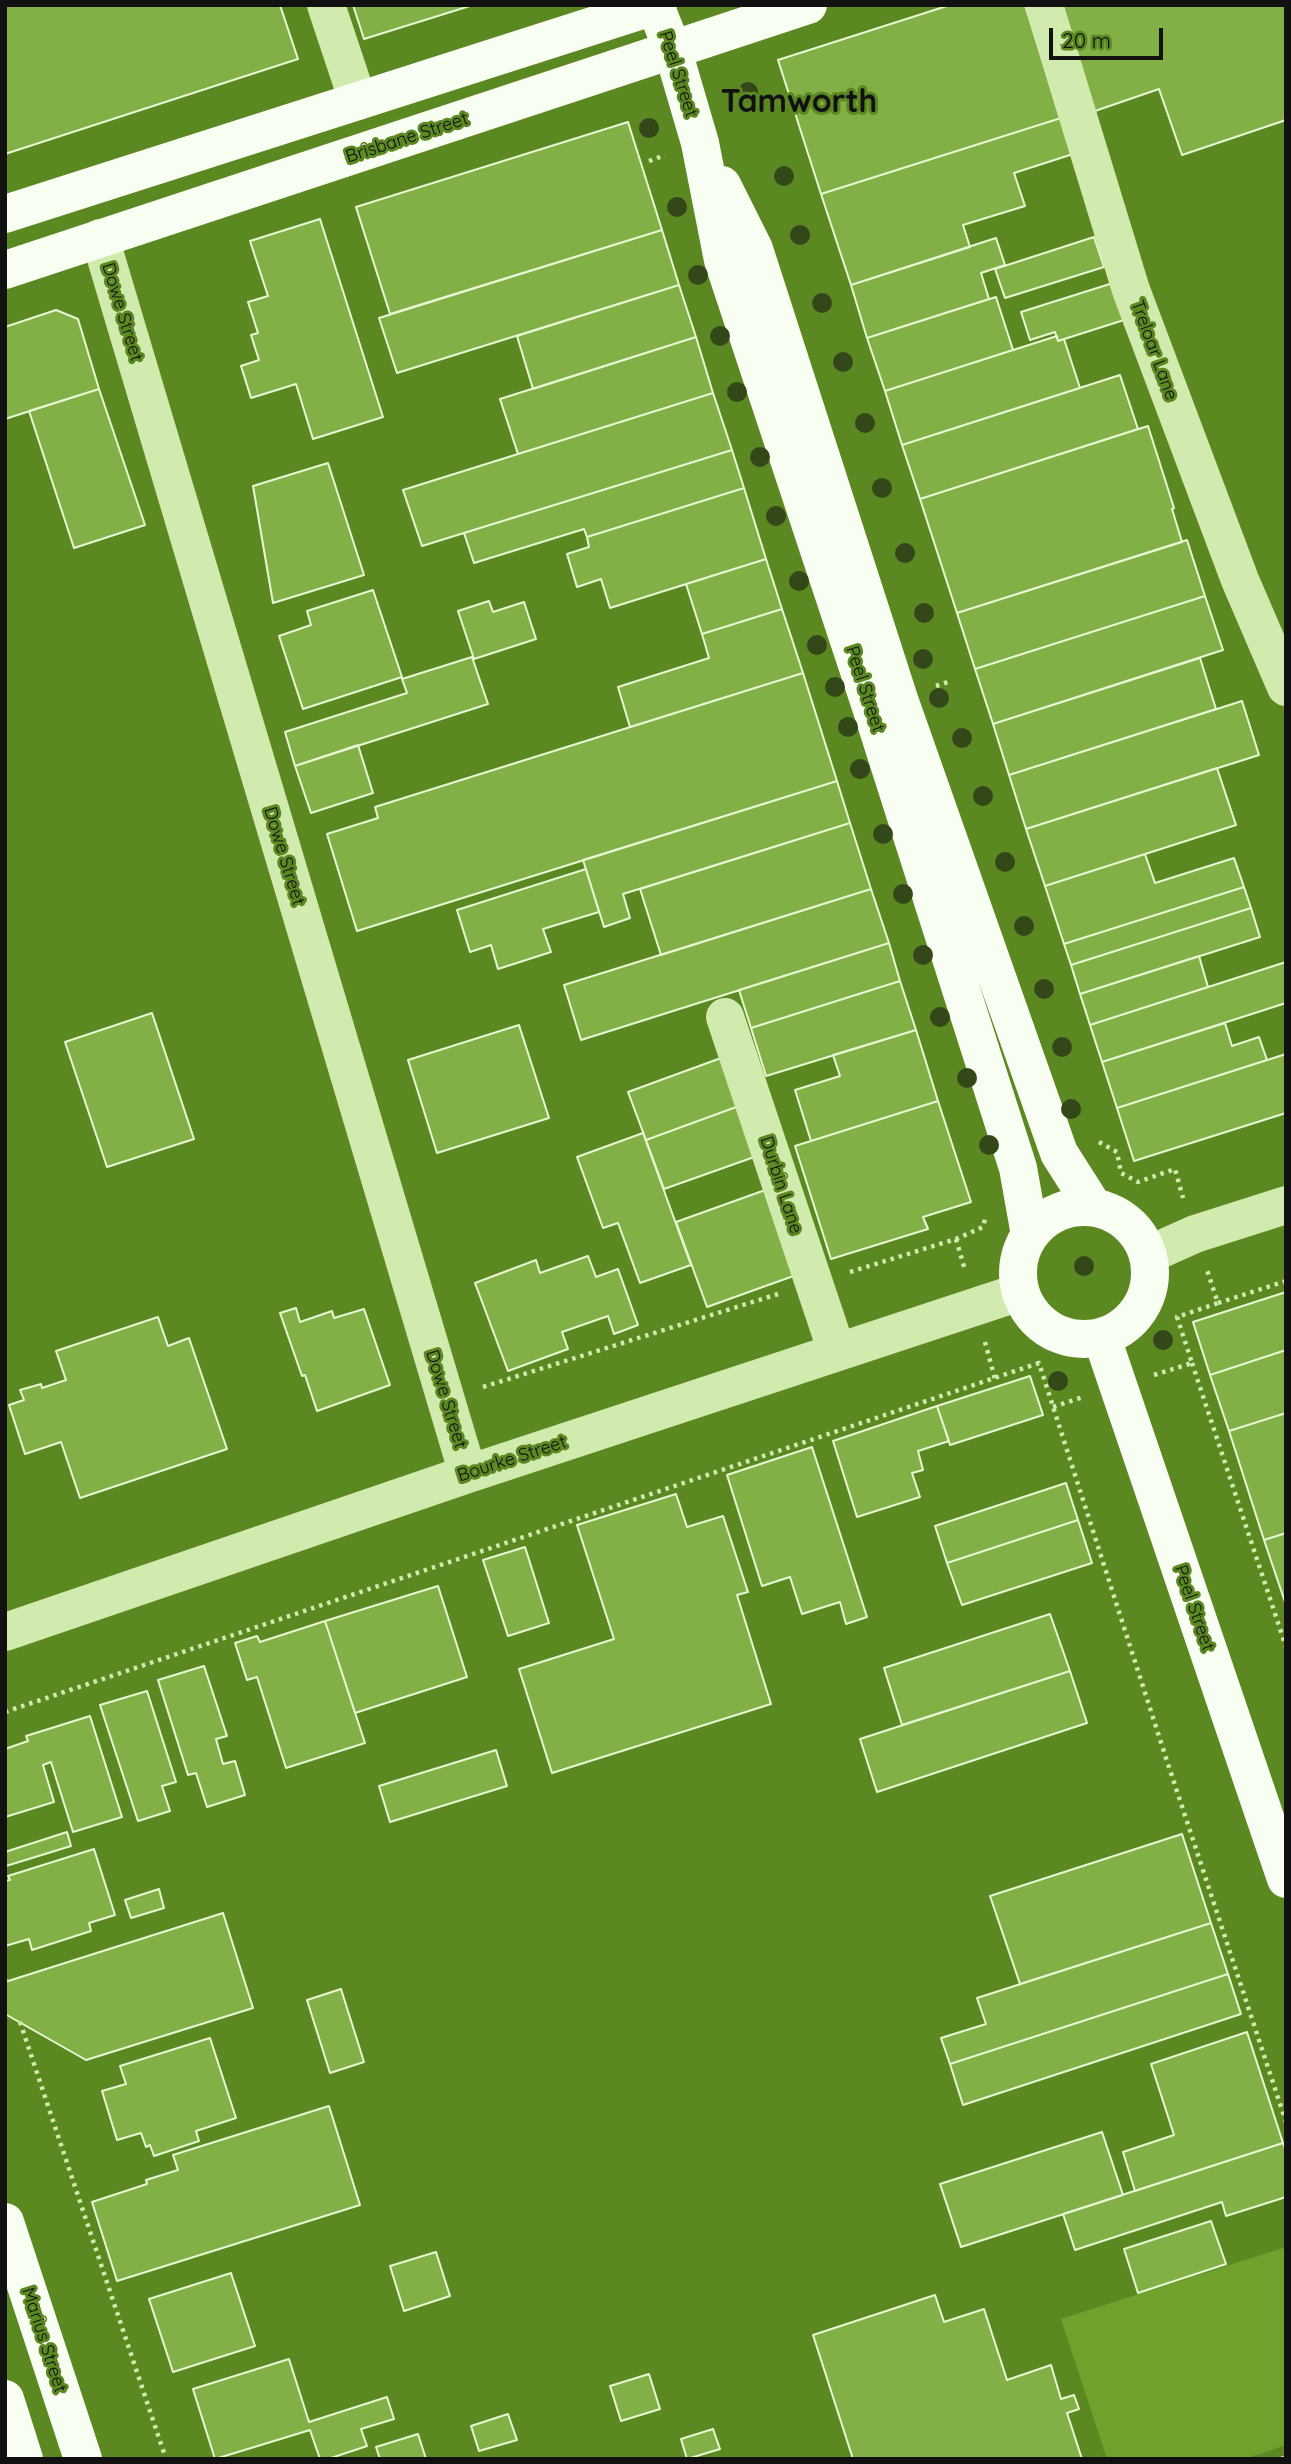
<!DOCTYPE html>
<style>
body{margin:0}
#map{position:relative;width:1291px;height:2464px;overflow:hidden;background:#5c8822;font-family:Quicksand,sans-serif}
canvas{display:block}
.frame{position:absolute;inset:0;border:7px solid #111;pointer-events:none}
.scale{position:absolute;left:1049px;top:28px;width:114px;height:32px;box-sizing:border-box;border:4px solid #111;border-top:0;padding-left:9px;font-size:21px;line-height:24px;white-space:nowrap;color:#111;-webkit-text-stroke:5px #5c8822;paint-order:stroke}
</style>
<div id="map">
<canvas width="1291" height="2464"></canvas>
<div class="frame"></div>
<div class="scale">20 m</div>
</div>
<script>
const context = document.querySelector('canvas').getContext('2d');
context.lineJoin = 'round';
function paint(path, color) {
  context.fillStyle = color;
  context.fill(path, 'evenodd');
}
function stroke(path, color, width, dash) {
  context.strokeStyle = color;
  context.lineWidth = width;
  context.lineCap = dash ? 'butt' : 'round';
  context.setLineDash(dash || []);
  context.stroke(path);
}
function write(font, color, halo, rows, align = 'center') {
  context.font = font + ' Quicksand,sans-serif';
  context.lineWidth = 6;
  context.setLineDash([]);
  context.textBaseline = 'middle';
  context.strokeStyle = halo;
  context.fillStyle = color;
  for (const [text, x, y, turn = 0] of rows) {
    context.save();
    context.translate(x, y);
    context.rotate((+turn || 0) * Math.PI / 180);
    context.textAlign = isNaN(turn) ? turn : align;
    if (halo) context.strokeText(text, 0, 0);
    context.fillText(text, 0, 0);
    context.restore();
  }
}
const green = new Path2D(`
 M1286 2247V2445L1245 2459H1107L1061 2319Z`);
const building = new Path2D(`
 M5 5H280L298 59 5 154Z
 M353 5H473L364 39Z
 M950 5H1025L1061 118 821 194 778 60Z
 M1054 5H1286V120L1182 155 1159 89 1092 112Z
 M1061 118 1073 154 1014 173 1025 206 963 225 970 247 851 285 821 194Z
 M628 122 662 230 390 314 356 207Z
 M320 219 383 417 313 439 296 384 251 398 241 366 259 360 251 335 258 333 248 302 268 296 250 241Z
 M662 230 679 285 397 373 379 318Z
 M1094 237 1104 267 1005 298 995 269Z
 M996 238 1005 265 981 273 989 299 867 338 851 285Z
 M1113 283 1124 320 1058 341 1055 332 1030 340 1021 312Z
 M679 285 696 337 533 389 517 336Z
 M996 297 1013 350 885 391 867 338Z
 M56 310 78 319 99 389 5 419V327Z
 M1057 336 1058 341 1064 339 1080 388 902 445 885 391Z
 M696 337 713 393 518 454 500 399Z
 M1120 375 1138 429 920 499 902 445Z
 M99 389 145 525 74 548 29 411Z
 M713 393 732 450 422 546 403 490Z
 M1148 426 1174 508 1172 509 1182 542 957 613 920 499Z
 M732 450 744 488 587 537 584 529 474 563 464 533Z
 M328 463 364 575 273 603 253 486Z
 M744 488 766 559 610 608 601 579 577 587 567 554 589 547 587 537Z
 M1187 540 1205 596 975 669 957 613Z
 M766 559 782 609 702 634 686 584Z
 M373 590 402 677 303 709 279 636 311 625 307 611Z
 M1205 596 1223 650 993 724 975 669Z
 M489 601 493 612 524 602 536 639 474 659 458 611Z
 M782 609 803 673 630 727 618 687 709 658 702 634Z
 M472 657 488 704 295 766 285 732 407 693 402 679Z
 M1200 658 1216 709 1009 775 993 724Z
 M803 673 837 781 357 931 327 834 378 818 375 807Z
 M1242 701 1259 755 1026 829 1009 775Z
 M358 745 373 793 311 813 295 766Z
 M1217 768 1236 825 1045 886 1026 829Z
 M837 781 850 823 623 894 630 918 604 927 583 860Z
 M850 823 871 889 661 955 640 889Z
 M1145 854 1155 883 1234 858 1244 887 1064 944 1045 886Z
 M586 869 599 912 543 929 551 952 498 969 491 945 470 952 457 910Z
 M1244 887 1251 908 1071 965 1064 944Z
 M871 889 889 943 581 1040 564 985Z
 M1251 908 1260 937 1080 994 1071 965Z
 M889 943 900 981 751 1028 739 990Z
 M1199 956 1208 987 1090 1025 1080 994Z
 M1286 962V1003L1102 1062 1090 1025Z
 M900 981 916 1030 766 1076 751 1028Z
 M152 1013 194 1139 107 1167 65 1042Z
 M1225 1023 1232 1046 1259 1037 1267 1060 1117 1108 1102 1062Z
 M519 1025 549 1118 437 1153 408 1060Z
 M916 1030 938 1101 811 1141 795 1090 840 1076 833 1055Z
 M1286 1054V1113L1134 1161 1117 1108Z
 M721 1058 739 1106 646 1140 628 1092Z
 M938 1101 971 1202 923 1217 928 1229 831 1259 795 1146Z
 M739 1106 757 1156 664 1189 646 1140Z
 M643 1133 691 1265 640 1283 618 1223 603 1228 577 1157Z
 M768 1189 799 1274 707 1307 676 1222Z
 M588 1256 596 1277 618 1269 638 1325 614 1334 608 1316 562 1332 568 1349 508 1371 475 1283 536 1260 540 1273Z
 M1286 1292V1350L1210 1375 1193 1322Z
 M296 1308 300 1322 332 1311 334 1318 364 1309 390 1385 317 1411 305 1375 302 1376 280 1313Z
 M158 1317 168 1346 189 1338 227 1449 80 1498 61 1442 25 1454 9 1405 24 1400 20 1390 41 1384 42 1388 66 1380 56 1351Z
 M1286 1350V1413L1229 1431 1210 1375Z
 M1030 1376 1043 1415 950 1445 937 1406Z
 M937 1406 949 1441 918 1451 923 1470 912 1473 920 1497 857 1517 833 1441Z
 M1286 1413V1533L1264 1540 1229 1431Z
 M812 1447 867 1617 846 1624 840 1602 802 1614 790 1577 762 1586 727 1475Z
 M1066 1483 1078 1520 947 1563 935 1526Z
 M676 1494 687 1527 723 1516 748 1592 737 1595 771 1704 552 1773 519 1669 614 1639 577 1525Z
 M1078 1520 1092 1563 962 1605 947 1563Z
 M1286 1533V1605L1264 1540Z
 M525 1547 549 1623 508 1636 483 1560Z
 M438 1586 467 1677 355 1713 325 1621Z
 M1050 1614 1070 1671 902 1725 884 1668Z
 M325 1621 365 1743 286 1768 257 1677 247 1680 235 1643 257 1636 260 1642Z
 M204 1666 227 1736 216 1739 223 1764 235 1761 245 1795 207 1807 196 1773 188 1775 158 1680Z
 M1070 1671 1087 1723 877 1792 860 1739Z
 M147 1691 176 1782 162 1786 170 1811 138 1821 100 1705Z
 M90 1716 122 1817 73 1832 51 1762 43 1765 54 1802 5 1817V1749L28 1741 26 1736Z
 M496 1750 507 1786 390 1822 379 1786Z
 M67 1832 71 1846 6 1866 5 1852Z
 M1182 1834 1211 1923 1020 1984 990 1896Z
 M94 1849 115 1915 89 1923 91 1931 32 1950 29 1939 5 1946V1881L10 1880 8 1876Z
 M159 1889 164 1908 131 1918 125 1900Z
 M223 1913 253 2008 86 2060 5 2014V1982Z
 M1211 1923 1228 1974 950 2064 941 2038 986 2024 977 1998Z
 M1228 1974 1241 2014 963 2105 950 2064Z
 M341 1989 364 2062 330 2073 307 2000Z
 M1247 2032 1283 2143 1135 2191 1123 2152 1174 2135 1151 2064Z
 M210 2038 236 2118 196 2131 199 2141 154 2156 150 2145 146 2147 141 2133 117 2140 102 2091 126 2084 120 2066Z
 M329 2106 360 2205 117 2281 92 2202 147 2184 146 2180 178 2170 173 2155Z
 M1102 2132 1123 2195 961 2247 940 2184Z
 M1283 2143 1286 2150V2197L1226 2216 1222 2202 1075 2250 1063 2214Z
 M1211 2221 1226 2264 1138 2293 1124 2249Z
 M436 2252 450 2296 404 2311 390 2266Z
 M231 2273 255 2346 173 2372 149 2299Z
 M935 2295 944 2322 984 2309 1007 2380 1051 2365 1061 2399 1074 2395 1079 2409 1067 2413 1082 2459H853L813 2335Z
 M289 2359 309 2422 387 2397 394 2419 361 2429 367 2446 328 2459H320L310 2430 215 2459 193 2389Z
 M649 2374 660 2409 621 2421 610 2386Z
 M508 2414 517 2440 479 2451 471 2426Z
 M713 2429 720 2449 687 2459 681 2439Z
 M418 2434 426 2459H380L376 2447Z`);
const path = new Path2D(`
 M649 161 665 155
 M936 686 948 682
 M1099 1142 1117 1152 1121 1173 1138 1182 1175 1169 1183 1198
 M956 1239 965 1270
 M850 1272 956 1239 983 1227 986 1215
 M1218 1303 1286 1281
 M985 1342 995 1379
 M1192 1363 1286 1647
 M1154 1375 1192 1363 1177 1317 1218 1303 1207 1270
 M483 1387 778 1294
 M1053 1407 1083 1397
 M5 1712 1039 1363 1166 1758 1286 2122
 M5 1979 6 1982
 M20 2022 166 2459
 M1281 2459 1286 2457`);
const minor = new Path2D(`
 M326 5 358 101
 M1044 5 1131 290 1240 580 1286 687
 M100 238 468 1474
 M725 1017 837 1352
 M1148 1255 1195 1234 1286 1205
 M5 1632 468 1474 1020 1292`);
const major = new Path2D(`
 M655 5 673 51 700 143 723 260 871 707 1018 1168 1030 1235
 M722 185 754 249 899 699 1059 1153 1092 1205
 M5 214 658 5
 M5 270 808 5
 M1018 1273a66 66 0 1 1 132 0a66 66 0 1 1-132 0Z
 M1102 1338 1286 1879
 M5 2222 83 2459
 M5 2399 24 2459`);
const trees = [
 [748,92],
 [649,128],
 [784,176],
 [677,207],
 [800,235],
 [698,275],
 [822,303],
 [720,336],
 [843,362],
 [737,392],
 [865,423],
 [760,457],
 [882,488],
 [776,516],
 [905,553],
 [799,581],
 [924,613],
 [817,645],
 [923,659],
 [835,687],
 [939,698],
 [848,727],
 [962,738],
 [860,769],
 [983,796],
 [883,834],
 [1005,862],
 [903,894],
 [1024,926],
 [923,955],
 [1044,989],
 [940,1017],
 [1062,1047],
 [967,1078],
 [1071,1109],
 [989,1145],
 [1084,1266],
 [1163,1340],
 [1058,1381]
];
const streetNames = [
 ["Peel Street",678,74,72],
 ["Brisbane Street",407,138,-18],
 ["Dowe Street",122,312,73],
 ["Treloar Lane",1154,350,70],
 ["Peel Street",865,689,72],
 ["Dowe Street",284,856,73],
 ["Durbin Lane",781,1185,72],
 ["Dowe Street",446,1399,73],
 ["Bourke Street",512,1459,-18],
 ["Peel Street",1194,1608,71],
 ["Marius Street",44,2340,72]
];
const townNames = [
 ["Tamworth",799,102]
];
paint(green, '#6fa12c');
paint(building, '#82af46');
stroke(building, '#e8f8d2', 2);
stroke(path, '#d1eaad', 4.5, [3.5, 5]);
stroke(minor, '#d1eaad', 38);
stroke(major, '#f8fef1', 38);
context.fillStyle = '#334719';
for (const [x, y] of trees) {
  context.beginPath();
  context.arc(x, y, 10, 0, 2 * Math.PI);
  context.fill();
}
write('18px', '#111', '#5c8822', streetNames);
write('bold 32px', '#111', '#5c8822', townNames);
</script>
